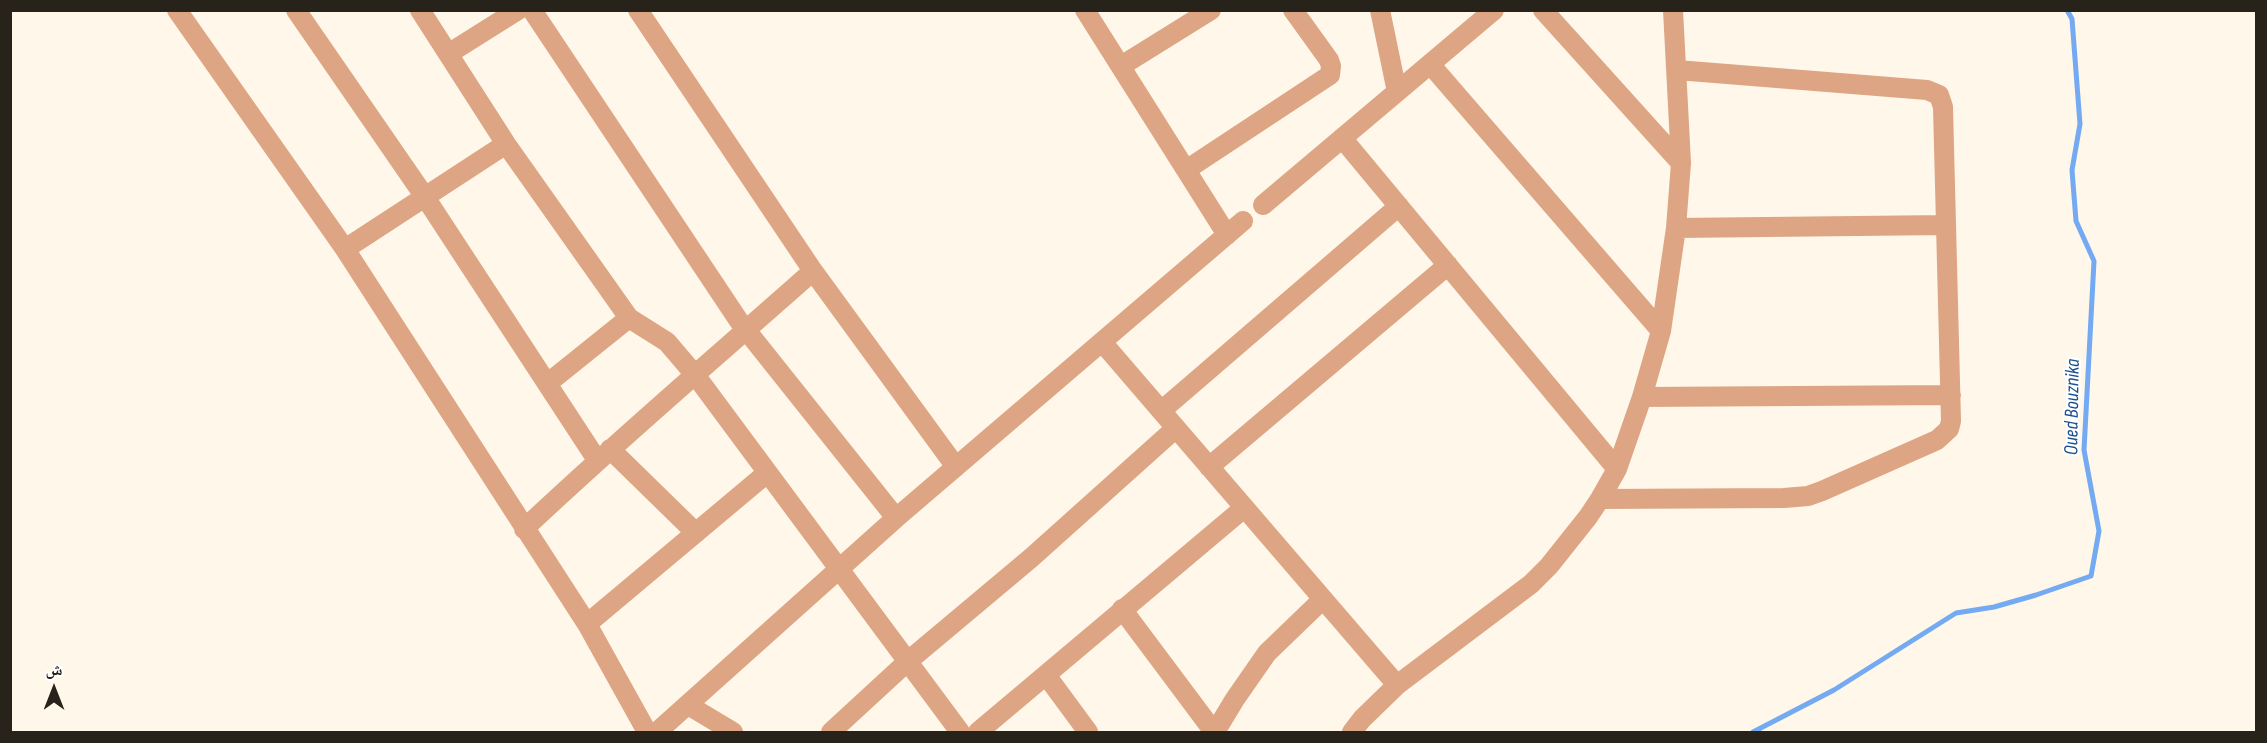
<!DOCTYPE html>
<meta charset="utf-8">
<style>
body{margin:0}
#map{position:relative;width:2267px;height:743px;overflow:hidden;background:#fff7ea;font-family:"Sofia Sans Condensed","Noto Naskh Arabic",sans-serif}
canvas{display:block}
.frame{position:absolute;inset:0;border:12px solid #27231b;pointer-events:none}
.north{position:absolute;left:24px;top:659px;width:60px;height:60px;-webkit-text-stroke:4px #fff;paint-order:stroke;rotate:0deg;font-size:16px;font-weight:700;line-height:24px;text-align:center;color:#27231b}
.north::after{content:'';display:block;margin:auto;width:21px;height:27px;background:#27231b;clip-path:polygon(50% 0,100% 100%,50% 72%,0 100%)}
</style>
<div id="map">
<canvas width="2267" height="743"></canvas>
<div class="frame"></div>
<div class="north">ش</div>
</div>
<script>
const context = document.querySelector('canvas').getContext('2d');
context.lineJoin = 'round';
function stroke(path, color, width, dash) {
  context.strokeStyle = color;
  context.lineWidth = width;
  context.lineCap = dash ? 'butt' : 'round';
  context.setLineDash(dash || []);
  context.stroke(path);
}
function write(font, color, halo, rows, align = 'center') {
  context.font = font + ' "Sofia Sans Condensed",sans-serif';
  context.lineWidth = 4.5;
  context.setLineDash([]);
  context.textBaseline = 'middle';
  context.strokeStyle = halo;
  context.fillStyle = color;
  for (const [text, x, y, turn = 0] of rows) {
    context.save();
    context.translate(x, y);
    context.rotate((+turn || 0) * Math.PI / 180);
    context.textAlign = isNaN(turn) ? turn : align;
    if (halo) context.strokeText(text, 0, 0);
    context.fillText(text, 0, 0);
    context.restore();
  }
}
const stream = new Path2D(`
 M1753 732 1834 690 1956 613 1994 607 2036 595 2091 576 2099 531 2084 450 2094 261 2076 221 2072 170 2080 124 2072 19 2067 10`);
const minor = new Path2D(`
 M177 10 345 249 587 624 647 732
 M296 10 425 197 597 460
 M420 10 506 144 629 318 667 342 696 376 960 732
 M532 10 739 321 896 518
 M638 10 813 271 956 467
 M1085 10 1227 235
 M1380 10 1397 92
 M1543 10 1681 163
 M448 54 518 10
 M1430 64 1661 331
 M1121 66 1211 10
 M1342 138 1617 469
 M1186 170 1330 75 1331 66 1329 60 1293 10
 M1263 205 1494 10
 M1676 228 1946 225
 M345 249 506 144
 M1102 342 1397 685
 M548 383 629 318
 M1642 397 1951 395
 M1161 411 1399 206
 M610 449 696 533
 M1209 467 1448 265
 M1600 499 1784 498 1808 496 1822 491 1937 440 1949 429 1951 421 1943 107 1939 95 1927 90 1677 70
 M524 529C618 440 716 357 813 271
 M1122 609 1214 732
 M587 624 767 473
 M1046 675 1088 732
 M688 705 733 732
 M657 732 896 518 1243 221
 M831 732 907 662 1031 558 1176 428
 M978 732 1244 508
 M1215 732 1235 699 1267 653 1323 599
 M1352 732 1362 719 1397 685 1531 584 1549 566 1588 517 1600 499 1617 469 1642 397 1661 331 1676 228 1681 163 1673 10`);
const waterNames = [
 ["Oued Bouznika",2073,407,-89]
];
stroke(stream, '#73aaf2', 5);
stroke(minor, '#dda583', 20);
write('italic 20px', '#194f8f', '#fff', waterNames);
</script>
